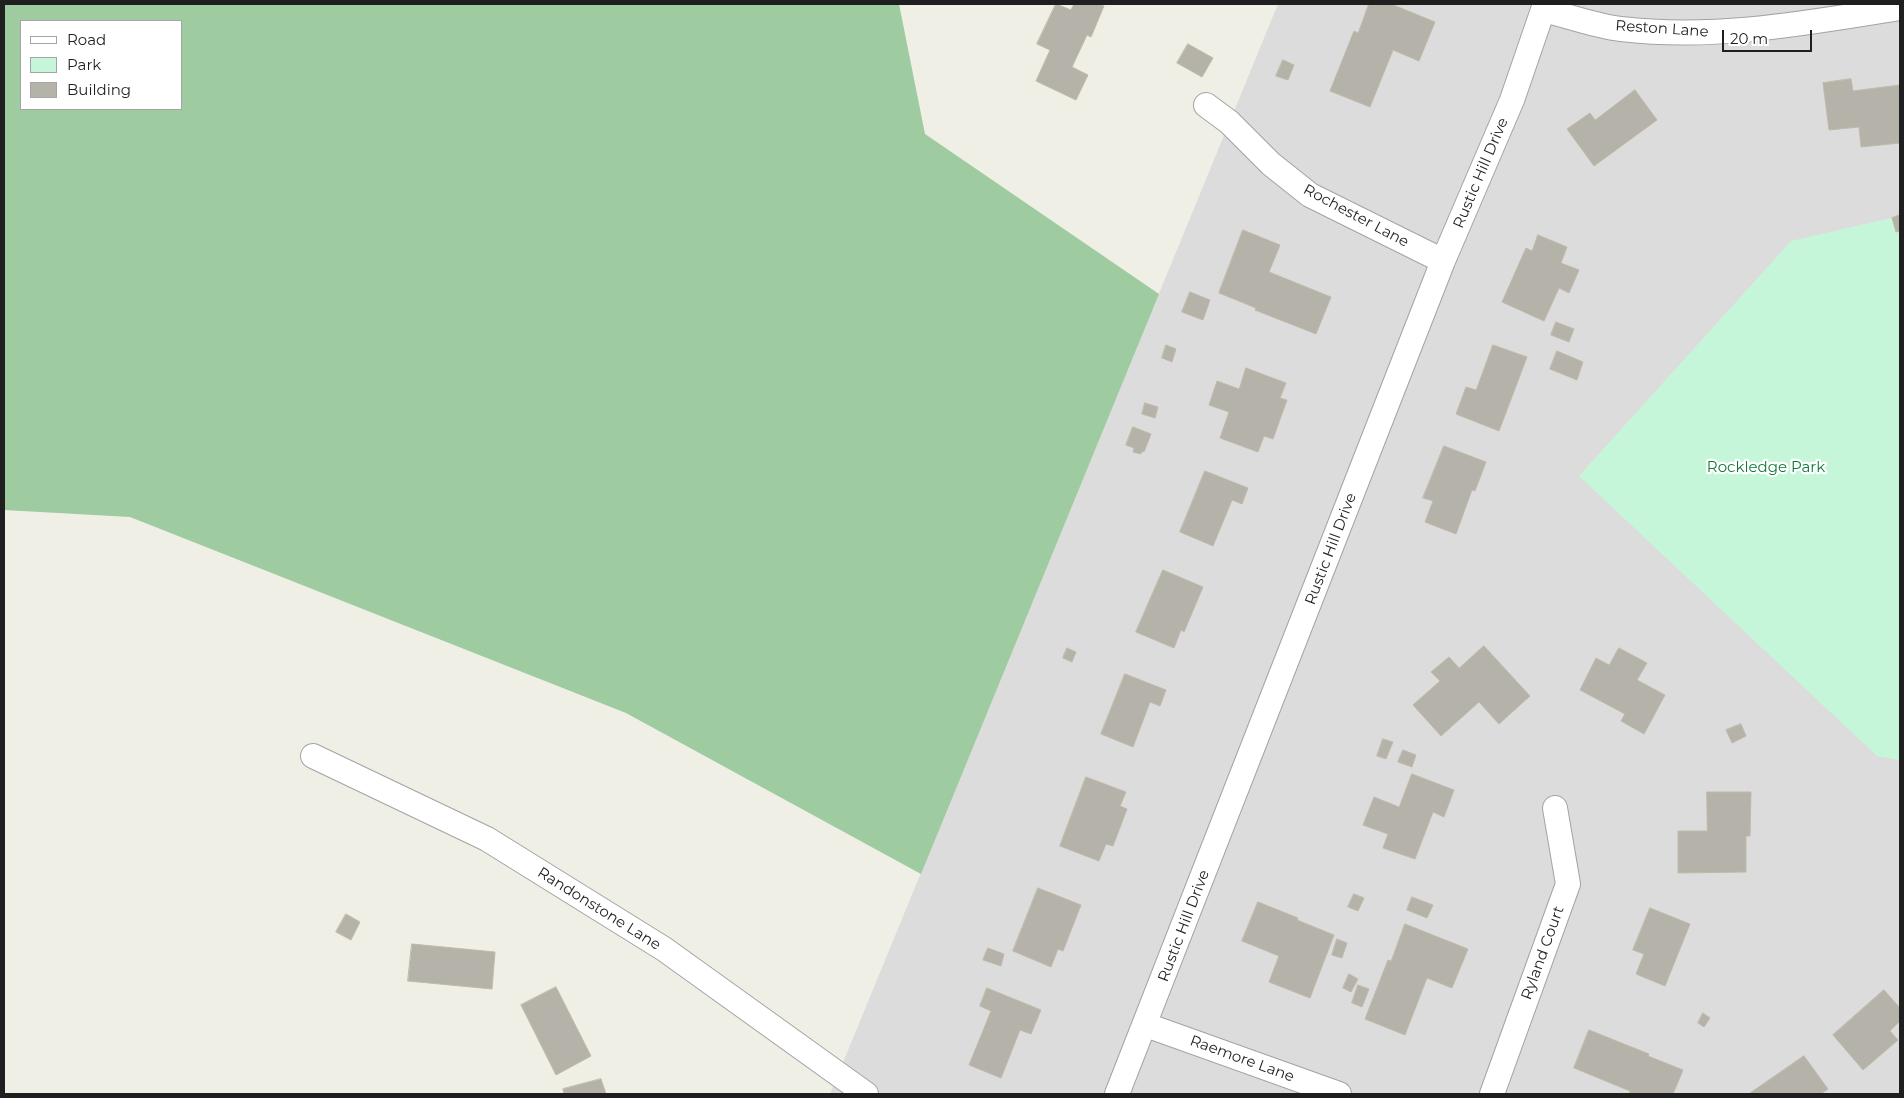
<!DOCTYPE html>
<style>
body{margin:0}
#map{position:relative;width:1904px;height:1098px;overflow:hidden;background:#efefe6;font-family:Montserrat,sans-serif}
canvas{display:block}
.frame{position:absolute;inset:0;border:5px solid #1f1f1f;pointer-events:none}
.legend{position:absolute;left:20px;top:20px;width:162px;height:90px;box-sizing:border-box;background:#fff;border:1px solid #a5a5a5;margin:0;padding:6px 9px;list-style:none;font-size:15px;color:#1f1f1f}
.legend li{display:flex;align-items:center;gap:10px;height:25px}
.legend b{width:25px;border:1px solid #a5a5a5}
.scale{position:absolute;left:1722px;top:30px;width:90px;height:22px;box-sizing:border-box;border:2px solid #1f1f1f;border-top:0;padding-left:6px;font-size:15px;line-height:18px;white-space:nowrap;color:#1f1f1f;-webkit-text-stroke:4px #fff;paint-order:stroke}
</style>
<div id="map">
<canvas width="1904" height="1098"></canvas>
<div class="frame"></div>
<ul class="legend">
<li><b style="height:6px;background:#fff"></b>Road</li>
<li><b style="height:14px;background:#c6f6d9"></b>Park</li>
<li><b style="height:14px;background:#b4b2a9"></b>Building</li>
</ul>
<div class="scale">20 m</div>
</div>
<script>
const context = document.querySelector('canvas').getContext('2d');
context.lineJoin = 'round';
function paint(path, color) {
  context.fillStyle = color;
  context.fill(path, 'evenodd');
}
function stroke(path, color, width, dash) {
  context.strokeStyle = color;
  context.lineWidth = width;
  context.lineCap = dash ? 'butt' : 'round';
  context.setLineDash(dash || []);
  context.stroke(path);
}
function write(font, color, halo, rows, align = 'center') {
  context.font = font + ' Montserrat,sans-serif';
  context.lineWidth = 4.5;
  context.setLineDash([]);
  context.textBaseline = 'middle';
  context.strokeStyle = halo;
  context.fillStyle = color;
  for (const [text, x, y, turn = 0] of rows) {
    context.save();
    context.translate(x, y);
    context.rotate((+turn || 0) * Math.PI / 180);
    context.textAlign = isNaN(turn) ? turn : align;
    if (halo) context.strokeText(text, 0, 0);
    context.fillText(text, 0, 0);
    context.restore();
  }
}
const residential = new Path2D(`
 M1278 4H1900V1094H830Z`);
const forest = new Path2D(`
 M4 4H899L925 134 1159 294 921 874 626 713 130 517 4 510ZM21 21H181V109H21Z`);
const park = new Path2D(`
 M1900 216V760L1877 756 1579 476 1791 241Z`);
const building = new Path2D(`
 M1056 4 1071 10 1074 4H1098L1104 6 1091 37 1087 35 1072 67 1088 75 1076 100 1036 81 1050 50 1037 44Z
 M1369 4H1391L1435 22 1419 61 1393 50 1370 107 1330 91 1354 31 1358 33Z
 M1188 44 1213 58 1202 77 1177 63Z
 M1283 60 1294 65 1288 80 1276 76Z
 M1851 79 1853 91 1900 85V143L1861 147 1859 127 1829 130 1823 83Z
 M1635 90 1657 120 1594 166 1567 129 1590 113 1595 120Z
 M1900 215V231L1896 232 1892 218Z
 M1243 230 1280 245 1269 272 1331 297 1316 334 1255 310 1256 308 1219 293Z
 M1538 235 1567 247 1561 263 1579 270 1569 293 1559 288 1544 321 1502 302 1526 248 1532 251Z
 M1190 292 1210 300 1203 320 1182 312Z
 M1556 322 1574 329 1569 342 1551 335Z
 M1166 345 1176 349 1172 362 1162 358Z
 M1493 345 1527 357 1499 431 1456 414 1466 387 1476 390Z
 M1557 351 1583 362 1577 380 1550 369Z
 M1246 368 1286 383 1280 398 1287 400 1273 439 1264 436 1258 452 1220 438 1229 412 1209 405 1217 381 1239 389Z
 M1145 403 1158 407 1155 418 1142 414Z
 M1133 427 1151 434 1144 452 1142 451 1141 454 1133 452 1134 448 1126 445Z
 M1444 446 1486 462 1475 491 1472 490 1456 534 1425 522 1433 501 1423 498Z
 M1205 471 1248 488 1242 504 1232 500 1213 546 1180 532Z
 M1163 570 1203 587 1184 632 1181 630 1174 648 1136 632Z
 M1484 646 1530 696 1499 724 1479 702 1441 736 1413 705 1440 681 1431 672 1449 657 1459 668Z
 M1067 648 1076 652 1072 662 1063 658Z
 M1619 648 1647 663 1637 680 1665 695 1644 734 1621 721 1625 714 1580 690 1596 658 1609 665Z
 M1125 674 1166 690 1160 706 1150 702 1133 747 1101 734Z
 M1741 724 1746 736 1732 743 1726 730Z
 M1383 739 1393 742 1386 759 1377 756Z
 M1403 750 1416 755 1412 767 1398 762Z
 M1412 774 1454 790 1444 817 1433 812 1415 859 1383 848 1388 834 1363 825 1374 797 1399 807Z
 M1086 777 1126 792 1120 806 1127 809 1113 846 1106 844 1099 861 1060 846Z
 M1707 792H1751L1750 836H1746V872L1678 873V831H1707Z
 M1038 888 1081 905 1063 951 1058 949 1051 967 1013 951Z
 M1354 894 1364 898 1358 911 1348 907Z
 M1412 897 1433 905 1427 918 1407 910Z
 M1258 902 1298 918 1297 920 1334 935 1310 998 1269 982 1279 956 1242 941Z
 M1650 908 1690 924 1665 986 1636 974 1644 954 1633 950Z
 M346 914 360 922 351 940 336 932Z
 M1405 924 1468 949 1452 988 1427 978 1405 1035 1365 1019 1388 960 1391 961Z
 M1337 939 1347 943 1342 958 1332 955Z
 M412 944 495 952 492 989 408 981Z
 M988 948 1004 954 1001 966 983 960Z
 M1349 974 1358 979 1351 992 1343 988Z
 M1358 985 1369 989 1362 1007 1352 1003Z
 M556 987 591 1056 556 1075 521 1005Z
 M987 988 1041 1010 1031 1034 1020 1030 1001 1078 969 1065 991 1011 980 1006Z
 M1884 990 1900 1008V1021L1890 1031 1898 1040 1863 1070 1833 1035Z
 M1703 1013 1710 1018 1704 1027 1698 1023Z
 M1589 1030 1649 1054 1648 1056 1683 1070 1673 1094H1629L1630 1091 1574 1068Z
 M1804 1056 1828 1089 1821 1094H1749Z
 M601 1079 606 1094H564L563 1089Z`);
const street = new Path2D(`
 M1544 10C1569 16 1595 26 1621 29 1717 40 1806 23 1900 8
 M1206 105 1229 122 1271 164 1310 195 1443 261
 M313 756 487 839 664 949 866 1094
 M1146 1025 1339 1094
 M1117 1094 1443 261 1512 100 1545 4
 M1492 1094 1568 884 1555 808`);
const streetNames = [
 ["Reston Lane",1662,29,4],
 ["Rustic Hill Drive",1481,173,-67],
 ["Rochester Lane",1356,216,28],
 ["Rustic Hill Drive",1331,549,-69],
 ["Randonstone Lane",599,909,32],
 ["Rustic Hill Drive",1184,926,-69],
 ["Ryland Court",1543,953,-70],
 ["Raemore Lane",1242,1059,20]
];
const parkNames = [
 ["Rockledge Park",1766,468]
];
paint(residential, '#dddcdc');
paint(forest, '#9ecb9f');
paint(park, '#c6f6d9');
paint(building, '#b4b2a9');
stroke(building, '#c0baa9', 1);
stroke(street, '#a3a3a3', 26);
stroke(street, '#fff', 24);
write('15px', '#1f1f1f', '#fff', streetNames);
write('15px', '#13773b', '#fff', parkNames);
</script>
